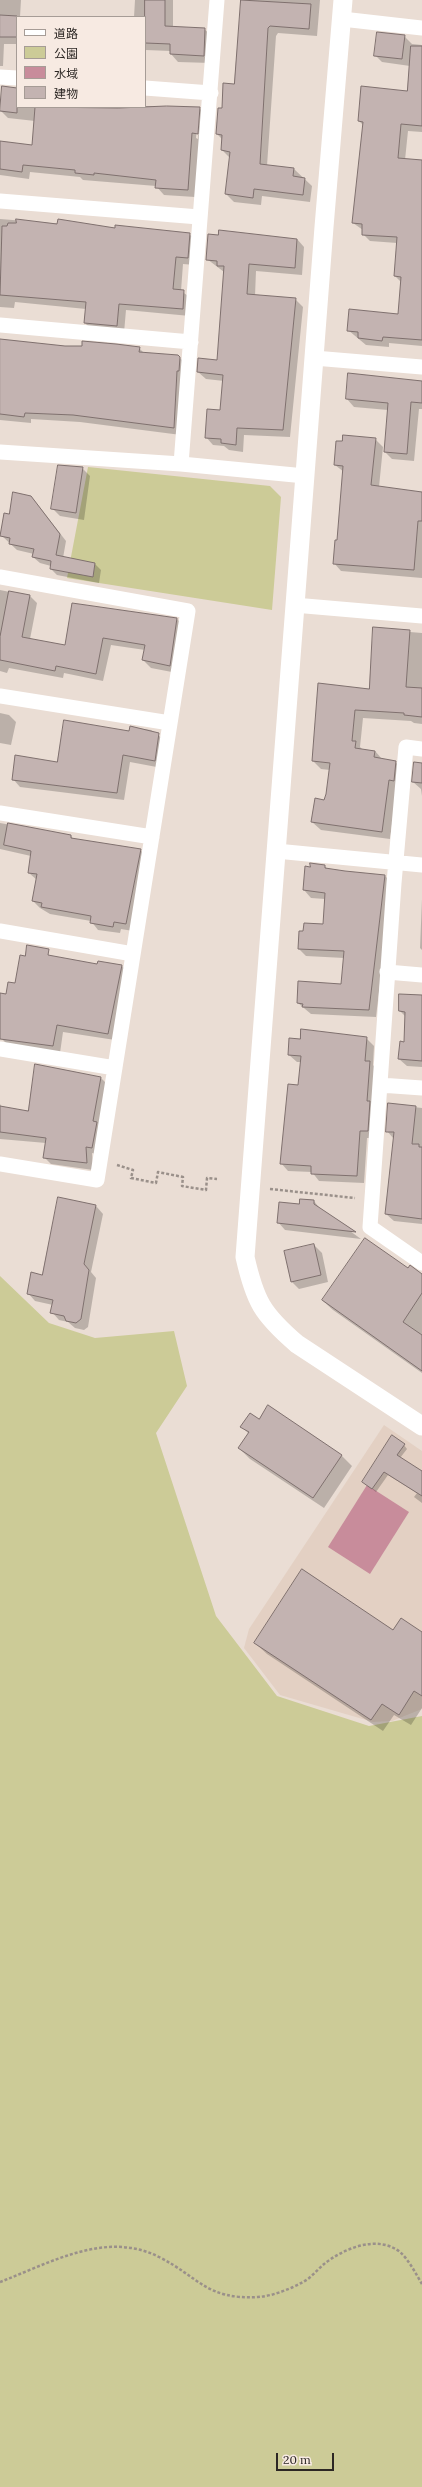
<!DOCTYPE html>
<meta charset="utf-8">
<style>
body{margin:0}
#map{position:relative;width:422px;height:2487px;overflow:hidden;background:#eaddd4;font-family:Lora,"Noto Sans JP",serif}
canvas{display:block}
.legend{position:absolute;left:16px;top:16px;width:130px;height:92px;box-sizing:border-box;background:#f7eae2;border:1px solid #a69c96;margin:0;padding:5px 7px;list-style:none;font-size:12px;color:#2c2724}
.legend li{display:flex;align-items:center;gap:8px;height:20px}
.legend b{width:20px;border:1px solid #a69c96}
.scale{position:absolute;left:276px;top:2453px;width:58px;height:18px;box-sizing:border-box;border:2px solid #2c2724;border-top:0;padding-left:5px;font-size:12px;line-height:14px;white-space:nowrap;color:#2c2724;-webkit-text-stroke:3px #f7eae2;paint-order:stroke}
</style>
<div id="map">
<canvas width="422" height="2487"></canvas>
<ul class="legend">
<li><b style="height:5px;background:#fff"></b>道路</li>
<li><b style="height:11px;background:#cccb97"></b>公園</li>
<li><b style="height:11px;background:#c88c9b"></b>水域</li>
<li><b style="height:11px;background:#c3b3b1"></b>建物</li>
</ul>
<div class="scale">20 m</div>
</div>
<script>
const context = document.querySelector('canvas').getContext('2d');
context.lineJoin = 'round';
function paint(path, color) {
  context.fillStyle = color;
  context.fill(path, 'evenodd');
}
function stroke(path, color, width, dash) {
  context.strokeStyle = color;
  context.lineWidth = width;
  context.lineCap = dash ? 'butt' : 'round';
  context.setLineDash(dash || []);
  context.stroke(path);
}
const built = new Path2D(`
 M384 1425 422 1451V1709L392 1721 373 1722 280 1695 244 1648 249 1629Z`);
const green = new Path2D(`
 M88 467 270 486 281 497 272 610 67 578Z
 M0 1276 49 1323 95 1338 174 1331 187 1386 156 1433 216 1616 277 1696 369 1726 422 1716V2487H0Z`);
const water = new Path2D(`
 M367 1485 409 1512 370 1574 328 1547Z`);
const shadow = new Path2D(`
 M0 0H21L20 17H17V44H4L3 66H0Z
 M135 0H173V27L204 29 212 36 211 63 178 62 171 54V51L145 50V17H134Z
 M242 0H320L317 36 278 33 276 36 267 166 294 169 312 186 310 202 262 196 261 205 234 202 226 194 230 158 222 150 223 140 217 134 223 109 235 85Z
 M404 36 412 44 422 45V132L408 131 405 160H422V346L389 343V347L366 345 348 330 399 315 402 283 395 276 397 243 370 241 363 234V230L353 223 363 125 359 121 408 93 410 66 382 62 375 55Z
 M17 89V107L119 109V107L145 106 199 108 207 116 195 197 164 195 156 186 83 180 80 177 30 172 29 179 0 175V142L32 146 35 121 8 118 1 111ZM198 114H200L198 139 196 138Z
 M0 219 189 234 197 241 195 265 183 264 181 291 191 298 190 316 126 310 124 333 92 330 85 323 86 309 15 302 14 308 0 307Z
 M297 239 304 247 302 275 256 271 255 296 295 299 303 307 290 437 244 435 243 452 229 450 224 446 213 445 206 437 221 411 224 381 206 379 198 372 218 361 224 272 207 259Z
 M0 339 64 347 139 348 145 354 180 358 187 365 181 435 80 422 31 419V423L0 420Z
 M422 382V409H419L414 461 392 459 385 452 388 410 354 407 347 399Z
 M375 439 383 447 379 487 422 493V578L341 571 334 563 338 541 344 472 335 465Z
 M82 468 90 476 84 520 60 516 53 509Z
 M31 496 66 541 63 558 95 564 101 570 99 583 57 575 51 569V566L40 563 33 557 34 554 17 550 1 535 10 515Z
 M0 590 30 596 37 603 30 639 66 646 177 619 184 627 177 673 151 668 143 660 145 650 111 645 103 681 64 673 63 678 9 668 7 673 0 671Z
 M374 629 422 633V724L414 723 411 721 363 718 360 747 363 750 375 751 382 759 395 762 404 770 397 788 390 839 321 830 312 822 327 794 330 770 321 769 313 761 370 690Z
 M0 713 9 715 16 722 11 745 0 743Z
 M130 727 151 730 166 741 162 768 130 762 124 800 20 787 13 779 58 763 130 732Z
 M422 764V796L421 789 413 782Z
 M0 823 71 836 74 840 140 850 148 857 133 931 121 929 120 933 98 930 91 921 50 914 40 908 33 901 37 880 29 873 31 856 0 849Z
 M324 866 328 869 345 872 385 876 392 883 376 1017 311 1014 298 1003 342 985 344 958 306 956 299 949 304 932 324 925 325 899 311 898 304 890 311 868Z
 M422 899V950L420 948Z
 M98 965 122 966 129 973 115 1040 63 1032 60 1053 8 1045 1 1038 0 994 7 995 16 984Z
 M422 996V1067L407 1066 399 1059 405 1043 406 1017 400 1011Z
 M366 1038 374 1046 373 1065 377 1070 375 1138H367L364 1183 319 1181 312 1172 288 1171 281 1163 299 1086 302 1062H297L289 1055 301 1040Z
 M101 1078 108 1085 99 1155 92 1153 93 1170 51 1164 44 1157 46 1143 0 1139V1104L2 1107 29 1112Z
 M389 1104 422 1108V1224L394 1221 386 1214 394 1139 387 1131Z
 M314 1201 321 1210 361 1239 285 1230 278 1222 300 1205Z
 M96 1206 103 1214 91 1272 96 1278 88 1327 84 1330 75 1328 68 1322 59 1320 52 1312 53 1305 35 1301 28 1293Z
 M314 1245 322 1253 328 1282 299 1289 292 1282Z
 M408 1269 422 1275V1373L333 1310 323 1301Z
 M259 1420 341 1455 352 1466 324 1508 250 1459 239 1448 249 1434 242 1427Z
 M404 1445 407 1449 400 1458 422 1472V1503L414 1497 417 1493 388 1475 376 1492 367 1485Z
 M422 1634V1708L411 1725 394 1715 383 1731 267 1654 255 1643Z`);
const building = new Path2D(`
 M145 0H165V26L205 28 204 56 170 54V44L145 43Z
 M241 0 311 4 309 29 270 26 268 28 260 164 294 168 293 176 305 178 303 195 254 189 253 198 225 194 230 152 221 150 222 135 216 134 218 108H222L223 83 234 84Z
 M0 15 17 16V37H0Z
 M377 32 405 35 402 59 374 56Z
 M411 46H422V126L401 124 398 158 422 160V340L383 337 382 341 358 338V332L347 331 349 309 398 314 401 277 394 276 397 237 362 235V224L352 223 363 122 358 121 361 86 407 91Z
 M2 86 17 88V113L0 111Z
 M167 106 200 107 198 134 192 133 188 190 155 188 156 180 94 173V175L75 173V170L23 165 22 172 0 169V141L32 145 35 107 118 108Z
 M16 219 57 224 58 219 115 228V225L190 233 188 258 176 257 173 289 184 290 183 309 119 304 117 326 84 323 86 302 0 295 2 226H7L8 223H16Z
 M219 230 297 239 295 268 249 264 247 294 296 298 283 430 237 428 236 445 221 443V439L205 438 207 409 220 410 223 375 197 372 198 358 217 360 224 266H217V261L206 260 208 234 218 235Z
 M0 339 65 346H82V341L116 344 140 347 139 352 178 355 180 357 179 371H177L174 428 73 415 25 413 24 417 0 414Z
 M348 373 422 381V403L411 402 407 454 384 452 388 403 346 399Z
 M343 435 376 438 371 485 422 492V521H418L414 570 333 564 335 540H337L343 466 334 465 336 441H342Z
 M58 465 83 467 76 513 51 509Z
 M13 492 31 496 60 534 56 555 95 563 93 577 50 569 51 561 32 557 34 549 9 544 10 538 0 536 4 513 9 514Z
 M9 591 30 595 22 637 65 645 72 603 177 618 170 666 142 660 145 645 103 638 96 674 56 666 55 671 0 660V637Z
 M373 627 410 630 406 687 422 688V717L404 715V713L355 710 352 741H356L355 748 375 751 374 757 396 761 394 781 389 780 382 832 311 822 315 798 324 800 326 794 330 763 312 761 318 683 369 689Z
 M64 720 129 731 130 726 159 733 155 761 123 755 117 793 12 780 15 755 57 762Z
 M414 762 422 763V783L412 782Z
 M8 823 71 835V838L141 849 126 924 114 922 113 927 90 923 91 916 41 907 42 903 32 901 37 874 28 873 31 851 4 845Z
 M310 863 325 865V868L345 871 385 875 369 1010 302 1007 303 1004 297 1003 298 981 341 984 344 951 298 949 299 931H303L304 923 323 924 325 893 303 890 305 866 310 867Z
 M27 945 49 949 48 955 97 964 98 961 122 965 108 1034 57 1025 53 1046 0 1039V993L6 994 8 982 15 983 20 955 25 956Z
 M399 994 422 995V1061L398 1059 400 1041 404 1042 405 1012 399 1011Z
 M301 1029 367 1037 365 1061H370L367 1101H370L368 1131H360L357 1176 311 1174V1166L280 1164 288 1084 298 1085 301 1056 288 1055 289 1038 300 1039Z
 M35 1064 101 1077 93 1121 97 1122 92 1148 86 1147 87 1163 43 1158 46 1138 0 1132V1106L28 1111Z
 M388 1103 416 1106 412 1144H419V1147H422V1219L385 1214 394 1132H386Z
 M58 1197 96 1205 84 1264 89 1270 81 1319 76 1323 66 1321 64 1316 50 1313 53 1300 27 1294 31 1272 42 1275Z
 M300 1199 314 1200V1204L356 1232 277 1223 279 1202 299 1204Z
 M365 1238 408 1268 410 1265 422 1274V1293L403 1322 422 1335V1371L322 1300Z
 M314 1244 321 1275 291 1282 284 1251Z
 M268 1405 342 1455 313 1498 238 1448 249 1432 240 1427 250 1413 259 1419Z
 M392 1435 405 1444 397 1455 422 1471V1496L384 1472 372 1489 362 1482Z
 M302 1569 393 1630 401 1618 422 1632V1696L414 1691 399 1715 382 1704 371 1720 254 1643Z`);
const path = new Path2D(`
 M117 1165 133 1170 131 1178 156 1183 158 1172 183 1177 182 1186 206 1190 207 1178 217 1179
 M270 1189 355 1198
 M0 2282C50 2263 106 2230 159 2257 199 2277 206 2300 258 2297 273 2296 290 2289 303 2282 311 2278 317 2270 324 2264 343 2249 377 2234 400 2252 409 2260 416 2274 422 2284`);
const minor = new Path2D(`
 M342 19 422 28
 M0 77 17 78
 M145 88 211 93
 M0 201 199 217
 M0 325 191 342
 M314 358 422 367
 M0 452 181 464 305 476
 M181 464 217 0
 M0 577 188 611 97 1180 0 1164
 M294 605 422 616
 M0 696 170 723
 M422 749 406 747 394 883 370 1227 422 1263
 M0 813 152 837
 M276 851 422 865
 M0 931 133 954
 M387 972 422 975
 M0 1049 115 1068
 M380 1085 422 1088`);
const tertiary = new Path2D(`
 M343 0 324 227 245 1257C255 1301 262 1314 297 1344L422 1426`);
paint(built, '#e3d0c3');
paint(green, '#cccb97');
paint(water, '#c88c9b');
paint(shadow, '#0003');
paint(building, '#c3b3b1');
stroke(building, '#7f706e', 1);
stroke(path, '#9a908a', 2.5, [3, 2]);
stroke(minor, '#fff', 15);
stroke(tertiary, '#fff', 19);
</script>
